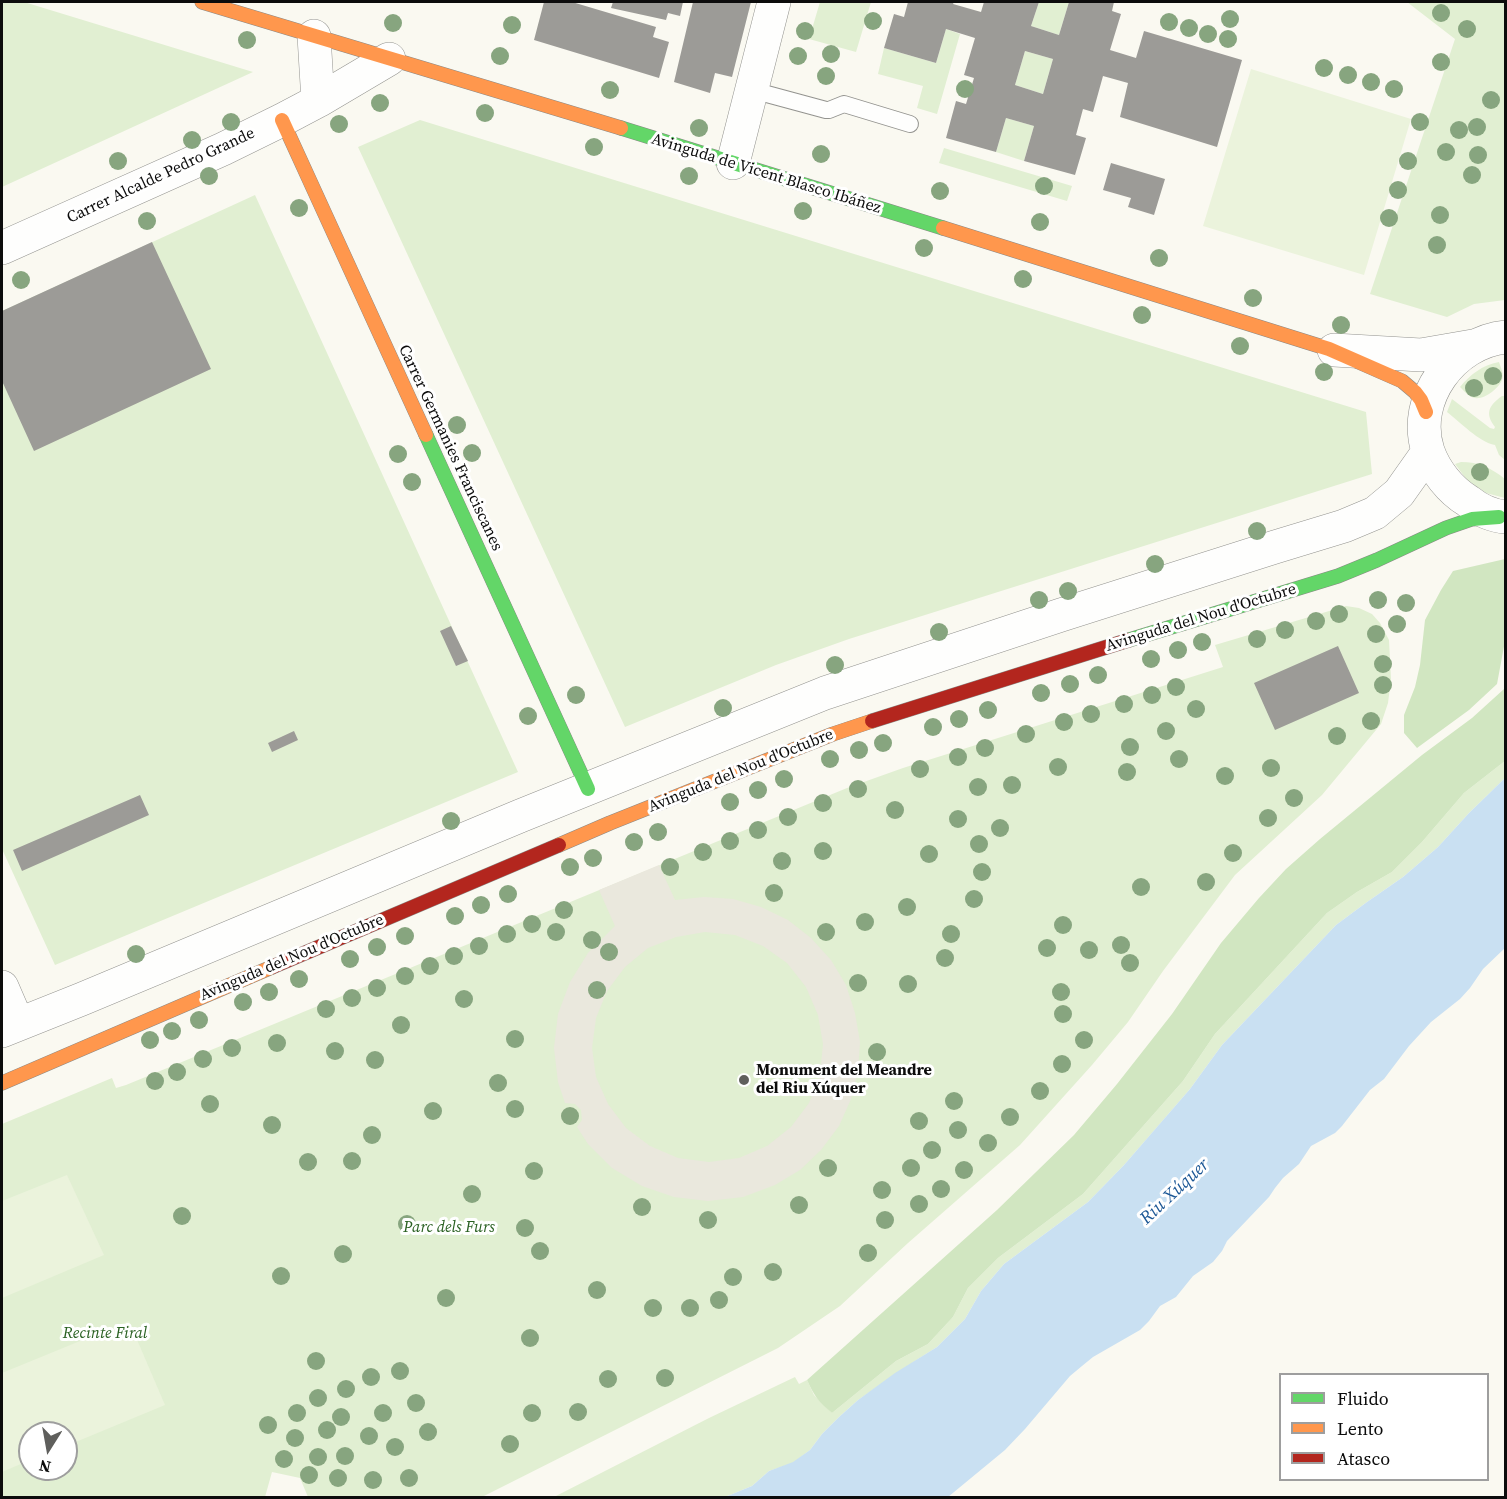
<!DOCTYPE html>
<meta charset="utf-8">
<style>
body{margin:0}
#map{position:relative;width:1507px;height:1499px;overflow:hidden;background:#faf9f1;font-family:"Source Serif 4",serif}
canvas{display:block}
.frame{position:absolute;inset:0;border:3px solid #0c0c0c;pointer-events:none}
.legend{position:absolute;left:1279px;top:1373px;width:210px;height:108px;box-sizing:border-box;background:#fff;border:2px solid #9e9e9e;margin:0;padding:8px 10px;list-style:none;font-size:18px;color:#0c0c0c}
.legend li{display:flex;align-items:center;gap:12px;height:30px}
.legend b{width:30px;border:2px solid #9e9e9e}
.north{position:absolute;left:18px;top:1421px;width:60px;height:60px;box-sizing:border-box;background:#fff;border:2px solid #9e9e9e;border-radius:50%;rotate:191deg;font-size:16px;font-weight:700;line-height:24px;text-align:center;color:#0c0c0c}
.north::after{content:'';display:block;margin:auto;width:21px;height:27px;background:#5f5f5c;clip-path:polygon(50% 0,100% 100%,50% 72%,0 100%)}
</style>
<div id="map">
<canvas width="1507" height="1499"></canvas>
<div class="frame"></div>
<ul class="legend">
<li><b style="height:8px;background:#63d668"></b>Fluido</li>
<li><b style="height:8px;background:#ff974d"></b>Lento</li>
<li><b style="height:8px;background:#b3261e"></b>Atasco</li>
</ul>
<div class="north">N</div>
</div>
<script>
const context = document.querySelector('canvas').getContext('2d');
context.lineJoin = 'round';
function paint(path, color) {
  context.fillStyle = color;
  context.fill(path, 'evenodd');
}
function stroke(path, color, width, dash) {
  context.strokeStyle = color;
  context.lineWidth = width;
  context.lineCap = dash ? 'butt' : 'round';
  context.setLineDash(dash || []);
  context.stroke(path);
}
function write(font, color, halo, rows, align = 'center') {
  context.font = font + ' "Source Serif 4",serif';
  context.lineWidth = 6;
  context.setLineDash([]);
  context.textBaseline = 'middle';
  context.strokeStyle = halo;
  context.fillStyle = color;
  for (const [text, x, y, turn = 0] of rows) {
    context.save();
    context.translate(x, y);
    context.rotate((+turn || 0) * Math.PI / 180);
    context.textAlign = isNaN(turn) ? turn : align;
    if (halo) context.strokeText(text, 0, 0);
    context.fillText(text, 0, 0);
    context.restore();
  }
}
const green = new Path2D(`
 M2 2H24L253 72 2 187Z
 M820 2H871L856 52 809 39Z
 M1039 2H1069L1059 35 1031 26Z
 M1407 2H1505V300L1474 304 1447 317 1370 294 1455 39Z
 M946 29 960 34 937 114 917 108 923 86 878 74 884 48 936 63Z
 M1025 51 1053 59 1043 94 1015 85Z
 M1006 118 1034 126 1024 161 996 152Z
 M420 120 1366 412 1372 474 849 639 776 665 625 727 358 147Z
 M944 148 1072 186 1067 201 939 163Z
 M255 195 518 772 55 965 2 849V311Z
 M1499 362C1501 368 1504 374 1502 380 1499 388 1484 400 1475 398 1469 397 1464 391 1460 387 1470 375 1482 365 1499 362Z
 M1502 396H1505V460L1499 455 1495 445C1479 442 1460 422 1447 412L1452 399 1490 428 1494 429 1495 427C1485 414 1488 406 1502 396Z
 M1461 462C1479 462 1491 468 1505 479V498L1486 493 1467 480 1455 464Z
 M1346 606 1359 608 1372 614 1380 623 1389 640 1391 679 1388 703 1381 724 1322 795 1235 875 1163 971 1128 1022 1092 1065 1020 1145 908 1243 840 1306 778 1348 482 1497H308L300 1478 272 1472 265 1497 2 1498V1124L112 1078 116 1088 126 1085 847 788 903 768 1223 667 1215 645ZM30 1433H66V1469H30Z
 M1505 761V778L1469 813 1438 847 1403 877 1367 902 1336 925 1222 1045 1190 1089 1158 1126 1124 1165 1088 1202 1004 1264 981 1291 965 1319 937 1347 918 1359 858 1400 839 1417 822 1434 810 1450 793 1463 769 1471 752 1486 725 1497 552 1498 709 1418 795 1377 799 1384 807 1380 814 1395 832 1413 896 1361 928 1344 953 1317 968 1288 998 1258 1083 1194 1183 1081 1215 1034 1327 913 1357 892 1392 872 1422 842 1464 793Z`);
const forest = new Path2D(`
 M1505 559V641L1497 684 1469 710 1417 748 1404 733V715L1415 687 1420 665 1425 620 1441 590 1453 571Z
 M1505 680V761L1464 793 1422 842 1392 872 1357 892 1327 913 1215 1034 1183 1081 1083 1194 998 1258 968 1288 953 1317 928 1344 896 1361 832 1413C819 1402 814 1396 807 1380L997 1210 1074 1135 1117 1084 1172 1014 1221 943 1259 898 1286 869 1320 839 1422 755 1472 718 1504 689Z`);
const pitch = new Path2D(`
 M1251 69 1411 119 1364 275 1203 226Z
 M67 1175 104 1255 2 1298V1201Z
 M129 1321 165 1405 66 1446V1433H30V1460L2 1472V1373Z`);
const plaza = new Path2D(`
 M659 865 675 900 704 897 733 899 761 907 788 920 811 938 831 960 846 985 855 1013 860 1042 858 1071 851 1099 839 1126 821 1150 800 1170 775 1185 743 1197 708 1201 674 1197 642 1186 612 1168 588 1144 577 1127 582 1120 581 1110 575 1104 565 1103 558 1082 554 1048 558 1014 570 982 588 953 615 926 599 890ZM705 932 735 935 763 946 787 963 806 987 818 1015 823 1044 820 1075 809 1103 791 1127 767 1146 739 1158 709 1162 678 1158 650 1146 626 1128 608 1104 596 1077 592 1048 596 1018 607 991 625 967 648 948 676 937Z`);
const water = new Path2D(`
 M1505 778V948L1483 969 1470 988 1460 999 1431 1022 1409 1046 1384 1079 1370 1090 1342 1126 1335 1133 1311 1146 1299 1164 1283 1178 1275 1188 1269 1197 1227 1241 1222 1251 1213 1262 1193 1276 1176 1297 1160 1306 1149 1321 1140 1330 1093 1357 1082 1366 1070 1376 1025 1429 1005 1450 948 1497H725L752 1486 769 1471 793 1462 810 1450 822 1434 839 1417 858 1400 895 1373 937 1347 965 1319 981 1291 1004 1264 1088 1202 1124 1165 1190 1089 1222 1045 1336 925 1367 902 1403 877 1438 847 1469 813Z`);
const building = new Path2D(`
 M544 2H572L656 27 653 37 669 42 659 78 534 40Z
 M613 2H683L680 16 668 13 666 20 611 8Z
 M693 2H751L732 77 715 73 710 93 674 82Z
 M908 2H954L953 4 981 12 984 2H1039L1031 26 1059 35 1069 2H1114L1112 11 1121 14 1110 50 1136 58 1144 31 1242 60 1217 147 1120 117 1128 83 1103 76 1093 112 1083 109 1076 135 1086 138 1075 175 1024 161 1034 126 1006 118 996 152 946 138 956 101 966 104 974 78 964 75 975 38 946 29 936 63 884 48 894 14 904 17ZM1025 51 1053 59 1043 94 1015 85Z
 M1111 163 1165 179 1154 215 1128 207 1131 198 1103 190Z
 M152 242 211 369 34 451 2 381V311Z
 M451 626 468 661 456 666 440 631Z
 M1338 646 1359 693 1275 730 1254 683Z
 M294 731 298 740 272 752 268 743Z
 M140 795 149 815 22 871 13 850Z`);
const lane = new Path2D(`
 M752 90 826 110H829L844 104 910 124`);
const street = new Path2D(`
 M314 36 318 101
 M733 163 774 2
 M2 248 223 149 282 120 318 101 389 59
 M1506 337C1453 342 1411 399 1428 451 1435 471 1450 490 1468 501 1478 509 1492 516 1506 517
 M1334 350 1421 355 1473 346
 M2 987 18 1024
 M2 1031 82 999 520 816 825 693 1061 615 1275 547 1344 526 1375 513 1399 493 1428 452`);
const fast = new Path2D(`
 M621 128 943 228
 M426 435 588 789
 M1129 640 1338 576 1377 560 1446 528 1472 519 1499 517`);
const slow = new Path2D(`
 M202 2 621 128
 M282 120 426 435
 M943 228 1329 349 1402 381 1415 392 1421 400 1426 412
 M559 845 610 823 833 734 872 721
 M2 1083 272 967`);
const jam = new Path2D(`
 M872 721 1129 640
 M272 967 559 845`);
const trees = [
 [1441,13],
 [1230,19],
 [873,21],
 [1169,22],
 [393,23],
 [512,25],
 [1189,28],
 [1467,29],
 [805,31],
 [1208,34],
 [1228,39],
 [247,40],
 [831,54],
 [500,56],
 [798,56],
 [1441,62],
 [1324,68],
 [1348,75],
 [826,76],
 [1371,82],
 [965,89],
 [1394,89],
 [610,90],
 [1491,100],
 [380,103],
 [485,113],
 [231,122],
 [1420,122],
 [339,124],
 [1477,127],
 [699,128],
 [1459,130],
 [192,140],
 [594,147],
 [1446,152],
 [821,154],
 [1478,155],
 [118,161],
 [1408,161],
 [1472,175],
 [209,176],
 [689,176],
 [1044,186],
 [1398,190],
 [940,191],
 [299,208],
 [803,211],
 [1440,215],
 [1389,218],
 [147,221],
 [1040,222],
 [1437,245],
 [924,248],
 [1159,258],
 [1023,279],
 [21,280],
 [1253,298],
 [1142,315],
 [1341,325],
 [1240,346],
 [1324,372],
 [1493,376],
 [1474,388],
 [457,425],
 [472,453],
 [398,454],
 [1480,472],
 [412,482],
 [1257,531],
 [1155,564],
 [1068,591],
 [1039,600],
 [1378,600],
 [1406,603],
 [1339,614],
 [1316,621],
 [1397,624],
 [1285,630],
 [939,632],
 [1376,634],
 [1257,639],
 [1202,642],
 [1178,650],
 [1151,659],
 [1383,664],
 [835,665],
 [1098,675],
 [1070,684],
 [1383,685],
 [1176,687],
 [1041,693],
 [576,695],
 [1152,695],
 [1124,704],
 [723,708],
 [1196,709],
 [988,710],
 [1091,714],
 [528,716],
 [959,719],
 [1371,721],
 [1064,722],
 [933,727],
 [1166,731],
 [1026,734],
 [1337,736],
 [883,743],
 [1130,747],
 [985,748],
 [859,750],
 [958,757],
 [830,759],
 [1179,759],
 [1058,767],
 [1271,768],
 [920,769],
 [1127,772],
 [1225,776],
 [784,779],
 [1012,785],
 [978,787],
 [858,789],
 [758,790],
 [1294,798],
 [730,802],
 [823,803],
 [895,810],
 [788,817],
 [1268,818],
 [958,819],
 [451,821],
 [1000,828],
 [758,830],
 [658,832],
 [730,841],
 [634,842],
 [979,844],
 [823,851],
 [703,852],
 [1233,853],
 [929,854],
 [593,858],
 [782,861],
 [570,867],
 [670,867],
 [982,872],
 [1206,882],
 [1141,887],
 [774,893],
 [508,894],
 [974,899],
 [481,905],
 [907,907],
 [564,910],
 [455,916],
 [865,922],
 [532,924],
 [1063,925],
 [556,932],
 [826,932],
 [507,934],
 [951,934],
 [405,936],
 [592,940],
 [1121,945],
 [479,946],
 [377,947],
 [1047,948],
 [1089,950],
 [609,952],
 [136,954],
 [454,956],
 [945,958],
 [350,959],
 [1130,963],
 [430,966],
 [405,976],
 [299,979],
 [858,983],
 [908,984],
 [377,988],
 [597,990],
 [269,992],
 [1061,992],
 [352,998],
 [464,999],
 [243,1002],
 [326,1009],
 [1063,1014],
 [199,1020],
 [401,1025],
 [172,1031],
 [515,1039],
 [150,1040],
 [1084,1040],
 [277,1043],
 [232,1048],
 [335,1051],
 [877,1052],
 [203,1059],
 [375,1060],
 [1062,1064],
 [177,1072],
 [155,1081],
 [498,1083],
 [1040,1091],
 [954,1101],
 [210,1104],
 [515,1109],
 [433,1111],
 [570,1116],
 [1010,1117],
 [919,1121],
 [272,1125],
 [958,1130],
 [372,1135],
 [988,1143],
 [932,1150],
 [352,1161],
 [308,1162],
 [828,1168],
 [911,1168],
 [964,1170],
 [534,1171],
 [941,1189],
 [882,1190],
 [472,1194],
 [919,1204],
 [799,1205],
 [642,1207],
 [182,1216],
 [708,1220],
 [885,1220],
 [407,1224],
 [525,1228],
 [540,1251],
 [868,1253],
 [343,1254],
 [773,1272],
 [281,1276],
 [733,1277],
 [597,1290],
 [446,1298],
 [719,1300],
 [653,1308],
 [690,1308],
 [530,1338],
 [316,1361],
 [400,1371],
 [371,1377],
 [665,1378],
 [608,1379],
 [346,1389],
 [318,1398],
 [416,1403],
 [578,1412],
 [297,1413],
 [383,1413],
 [532,1413],
 [341,1417],
 [268,1425],
 [327,1430],
 [428,1432],
 [369,1436],
 [295,1438],
 [510,1444],
 [395,1447],
 [345,1456],
 [318,1457],
 [284,1459],
 [309,1475],
 [338,1478],
 [409,1478],
 [373,1480]
];
const markers = [
 [744,1080,6,"#5f5f5c"]
];
const streetNames = [
 ["Avinguda de Vicent Blasco Ibáñez",766,174,17],
 ["Carrer Alcalde Pedro Grande",161,176,-25],
 ["Carrer Germanies Franciscanes",450,448,65],
 ["Avinguda del Nou d'Octubre",1201,618,-17],
 ["Avinguda del Nou d'Octubre",741,771,-22],
 ["Avinguda del Nou d'Octubre",292,958,-23]
];
const poiNames = [
 ["Monument del Meandre",756,1071],
 ["del Riu Xúquer",756,1089]
];
const parkNames = [
 ["Parc dels Furs",449,1228],
 ["Recinte Firal",105,1334]
];
const waterNames = [
 ["Riu Xúquer",1175,1192,-43]
];
paint(green, '#e1efd2');
paint(forest, '#d1e6c1');
paint(pitch, '#ebf3dc');
paint(plaza, '#eae8dd');
paint(water, '#c9e0f2');
paint(building, '#9c9b97');
stroke(lane, '#93938f', 18);
stroke(street, '#93938f', 34);
stroke(fast, '#8a8986', 15);
stroke(slow, '#8a8986', 15);
stroke(jam, '#8a8986', 15);
stroke(lane, '#fefefd', 16);
stroke(street, '#fefefd', 33);
stroke(fast, '#63d668', 14);
stroke(slow, '#ff974d', 14);
stroke(jam, '#b3261e', 14);
context.fillStyle = '#87a57f';
for (const [x, y] of trees) {
  context.beginPath();
  context.arc(x, y, 9, 0, 2 * Math.PI);
  context.fill();
}
for (const [x, y, r, color] of markers) {
  const dot = new Path2D();
  dot.arc(x, y, r, 0, 2 * Math.PI);
  context.fillStyle = color;
  context.fill(dot);
  stroke(dot, '#fff', 2);
}
write('16px', '#0c0c0c', '#fff', streetNames);
write('bold 16px', '#0c0c0c', '#fff', poiNames, 'left');
write('italic 16px', '#296021', '#fff', parkNames);
write('italic 18px', '#1d5896', '#fff', waterNames);
</script>
